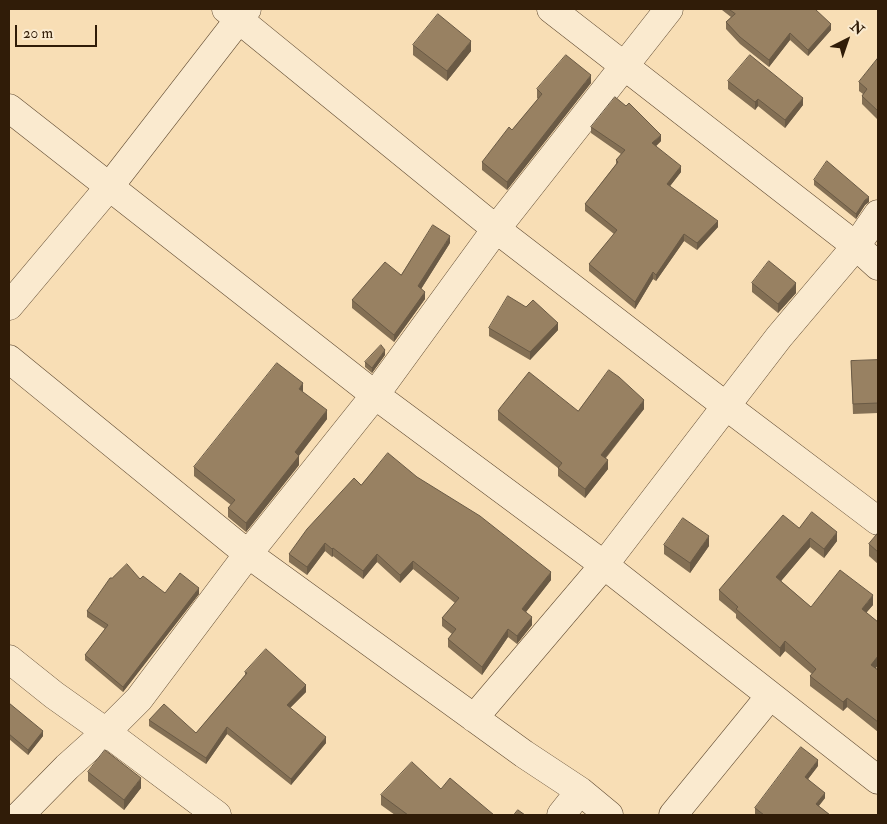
<!DOCTYPE html>
<style>
body{margin:0}
#map{position:relative;width:887px;height:824px;overflow:hidden;background:#f8deb5;font-family:"IM FELL Double Pica",serif}
canvas{display:block}
.frame{position:absolute;inset:0;border:10px solid #301c08;pointer-events:none}
.north{position:absolute;left:822px;top:15px;width:50px;height:50px;-webkit-text-stroke:4px #faeacf;paint-order:stroke;rotate:41deg;font-size:14px;font-weight:700;line-height:20px;text-align:center;color:#301c08}
.north::after{content:'';display:block;margin:auto;width:18px;height:22px;background:#301c08;clip-path:polygon(50% 0,100% 100%,50% 72%,0 100%)}
.scale{position:absolute;left:15px;top:25px;width:82px;height:22px;box-sizing:border-box;border:2px solid #301c08;border-top:0;padding-left:6px;font-size:15px;line-height:18px;white-space:nowrap;color:#301c08;-webkit-text-stroke:4px #faeacf;paint-order:stroke}
</style>
<div id="map">
<canvas width="887" height="824"></canvas>
<div class="frame"></div>
<div class="north">N</div>
<div class="scale">20 m</div>
</div>
<script>
const context = document.querySelector('canvas').getContext('2d');
context.lineJoin = 'round';
function stroke(path, color, width, dash) {
  context.strokeStyle = color;
  context.lineWidth = width;
  context.lineCap = dash ? 'butt' : 'round';
  context.setLineDash(dash || []);
  context.stroke(path);
}
function paint(path, color) {
  context.fillStyle = color;
  context.fill(path, 'evenodd');
}
const minor = new Path2D(`
 M226 9 496 229 726 406 878 521
 M551 9 856 246 878 266
 M9 108 375 395 604 565 878 780
 M9 306 109 187 247 9
 M9 359 248 554 524 754 580 791 609 815
 M9 659 54 695 106 732 217 815
 M474 718 604 565 726 406 779 337 856 246 878 214
 M20 815 67 767 106 732 139 699 248 554 375 395 496 229 669 9
 M561 815 580 791
 M673 815 770 696`);
const wall = new Path2D(`
 M722 9H816H815L831 30 808 56 790 40 769 67 740 44 726 29V22L731 17 722 10Z
 M413 45 471 51 447 81 413 55Z
 M878 58V120L862 104V96L863 94 859 91V82Z
 M728 81 803 105 785 128 758 106 755 110 728 89Z
 M591 83 507 190 482 170V162L512 130 538 99 537 98V89Z
 M591 127 661 141 656 146 681 172 670 186 718 227 697 250 684 241 656 281 653 279 635 309 589 271V264L614 234 585 211V204L616 164V160L621 154 591 133Z
 M814 180 869 202 865 205 856 219 814 185Z
 M450 243 421 289 425 299 394 342 352 308V300L401 275Z
 M752 283 796 293 778 313 752 292Z
 M526 307 558 330 530 360 489 336V328Z
 M385 355 372 373 365 367V362Z
 M878 360V413L853 414 851 361Z
 M303 392 327 419 299 455V465L246 532 228 517V508L231 505 194 476V467Z
 M644 409 606 458 608 469 585 498 558 476V468L498 420V411H578Z
 M417 477 551 580 526 612 532 625 517 644 508 637 482 675 448 647V639L452 634 442 626V618L455 603 413 569 400 583 377 562 363 579 333 556 332 557 325 551 307 575 289 562V554L361 485Z
 M799 528 837 541 824 558 810 547 781 581 811 607 873 605 866 612 878 622V665L876 668 878 670V732L847 707 843 711 810 686V676L812 674 785 651 780 657 736 618V614L719 600V590Z
 M878 533V564L869 556V544Z
 M664 545 709 546 690 573 664 554Z
 M165 593 199 594 123 692 85 660V655L105 629 87 617V611Z
 M245 672 306 692 290 708 326 743 291 785 227 734 206 764 149 726V720L196 733 245 675Z
 M9 703 43 736 28 755 9 739Z
 M818 766 808 779 825 798 819 806 830 815H757L755 814V808Z
 M88 772 141 788 124 810 88 781Z
 M441 789 494 815H395L381 805V795Z`);
const shadedWall = new Path2D(`
 M831 24V30L808 56V50Z
 M790 33V40L769 67V60Z
 M471 41V51L447 81V71Z
 M591 75V83L507 190V182Z
 M803 98V105L785 128V120Z
 M758 99V106L755 110V102Z
 M661 135V141L652 150V143Z
 M681 166V172L667 190V184Z
 M869 197V202L865 205 856 219V214L865 200Z
 M718 221V227L697 250V243Z
 M684 234V241L656 281V275Z
 M450 236V243L418 294V286Z
 M653 272V279L635 309V302Z
 M796 283V293L778 313V304Z
 M425 292V299L394 342V335Z
 M558 323V330L530 360V352Z
 M385 350V355L372 373V368Z
 M303 383V392L299 389Z
 M644 400V409L601 463V455Z
 M327 410V419L295 461V452Z
 M299 456V465L246 532V523Z
 M608 460V469L585 498V489Z
 M837 532V541L824 558V549Z
 M709 536V546L690 573V563Z
 M810 538V547L776 587V577Z
 M325 543V551L307 575V567Z
 M333 548V556L332 557V549Z
 M377 554V562L363 579V571Z
 M413 561V569L400 583V575Z
 M551 572V580L522 617V609Z
 M199 588V594L123 692V687Z
 M873 595V605L862 618V609Z
 M532 617V625L517 644V636Z
 M508 629V637L482 675V667Z
 M785 641V651L780 657V648Z
 M878 656V665L871 674V665Z
 M306 685V692L287 711V705Z
 M847 698V707L843 711V702Z
 M227 727V734L206 764V758Z
 M43 731V736L28 755V750Z
 M326 737V743L291 785V779Z
 M818 760V766L805 783V777Z
 M141 778V788L124 810V800Z
 M825 793V798L816 809V804Z`);
const building = new Path2D(`
 M729 9H815L831 24 808 50 790 33 769 60 740 37 726 22 735 14Z
 M438 14 471 41 447 71 413 45Z
 M566 55 591 75 507 182 482 162 509 127 512 130 542 94 537 89Z
 M750 55 803 98 785 120 758 99 755 102 728 81Z
 M878 58V111L862 96 867 89 859 82Z
 M615 97 626 106 629 103 661 135 652 143 681 166 667 184 718 221 697 243 684 234 656 275 653 272 635 302 589 264 617 230 585 204 618 162 616 160 625 150 591 127Z
 M827 161 869 197 865 200 856 214 814 180Z
 M433 225 450 236 418 286 425 292 394 335 352 300 385 262 401 275Z
 M769 261 796 283 778 304 752 283Z
 M508 296 526 307 533 300 558 323 530 352 489 328Z
 M381 345 385 350 372 368 365 362Z
 M878 360V403L853 404 851 361Z
 M277 363 303 383 299 389 327 410 295 452 299 456 246 523 228 508 235 500 194 467Z
 M609 370 619 377 644 400 601 455 608 460 585 489 558 468 562 463 498 411 500 408 529 372 578 411Z
 M388 453 417 477 480 516 551 572 522 609 532 617 517 636 508 629 482 667 448 639 456 629 442 618 459 598 413 561 400 575 377 554 363 571 333 548 332 549 325 543 307 567 289 554 307 529 354 478 361 485Z
 M812 512 837 532 824 549 810 538 776 577 811 607 840 570 873 595 862 609 878 622V656L871 665 878 670V722L847 698 843 702 810 676 816 669 785 641 780 648 736 609 738 607 719 590 783 515 799 528Z
 M683 518 709 536 690 563 664 545Z
 M878 533V552L869 544Z
 M127 564 140 579 143 576 165 593 180 573 199 588 123 687 85 655 108 625 87 611 110 578H112Z
 M266 649 306 685 287 705 326 737 291 779 227 727 206 758 149 720 164 704 196 733 247 673 245 672Z
 M9 703 43 731 28 750 9 734Z
 M801 747 818 760 805 777 825 793 816 804 830 815H764L755 808Z
 M105 750 141 778 124 800 88 772Z
 M412 762 441 789 450 778 494 815H408L381 795Z
 M518 810 525 815H514Z`);
stroke(minor, '#624c33', 29);
stroke(minor, '#faeacf', 28);
paint(wall, '#836f54');
paint(shadedWall, '#6a5a45');
paint(building, '#988162');
stroke(building, '#6a5a45', 1);
</script>
